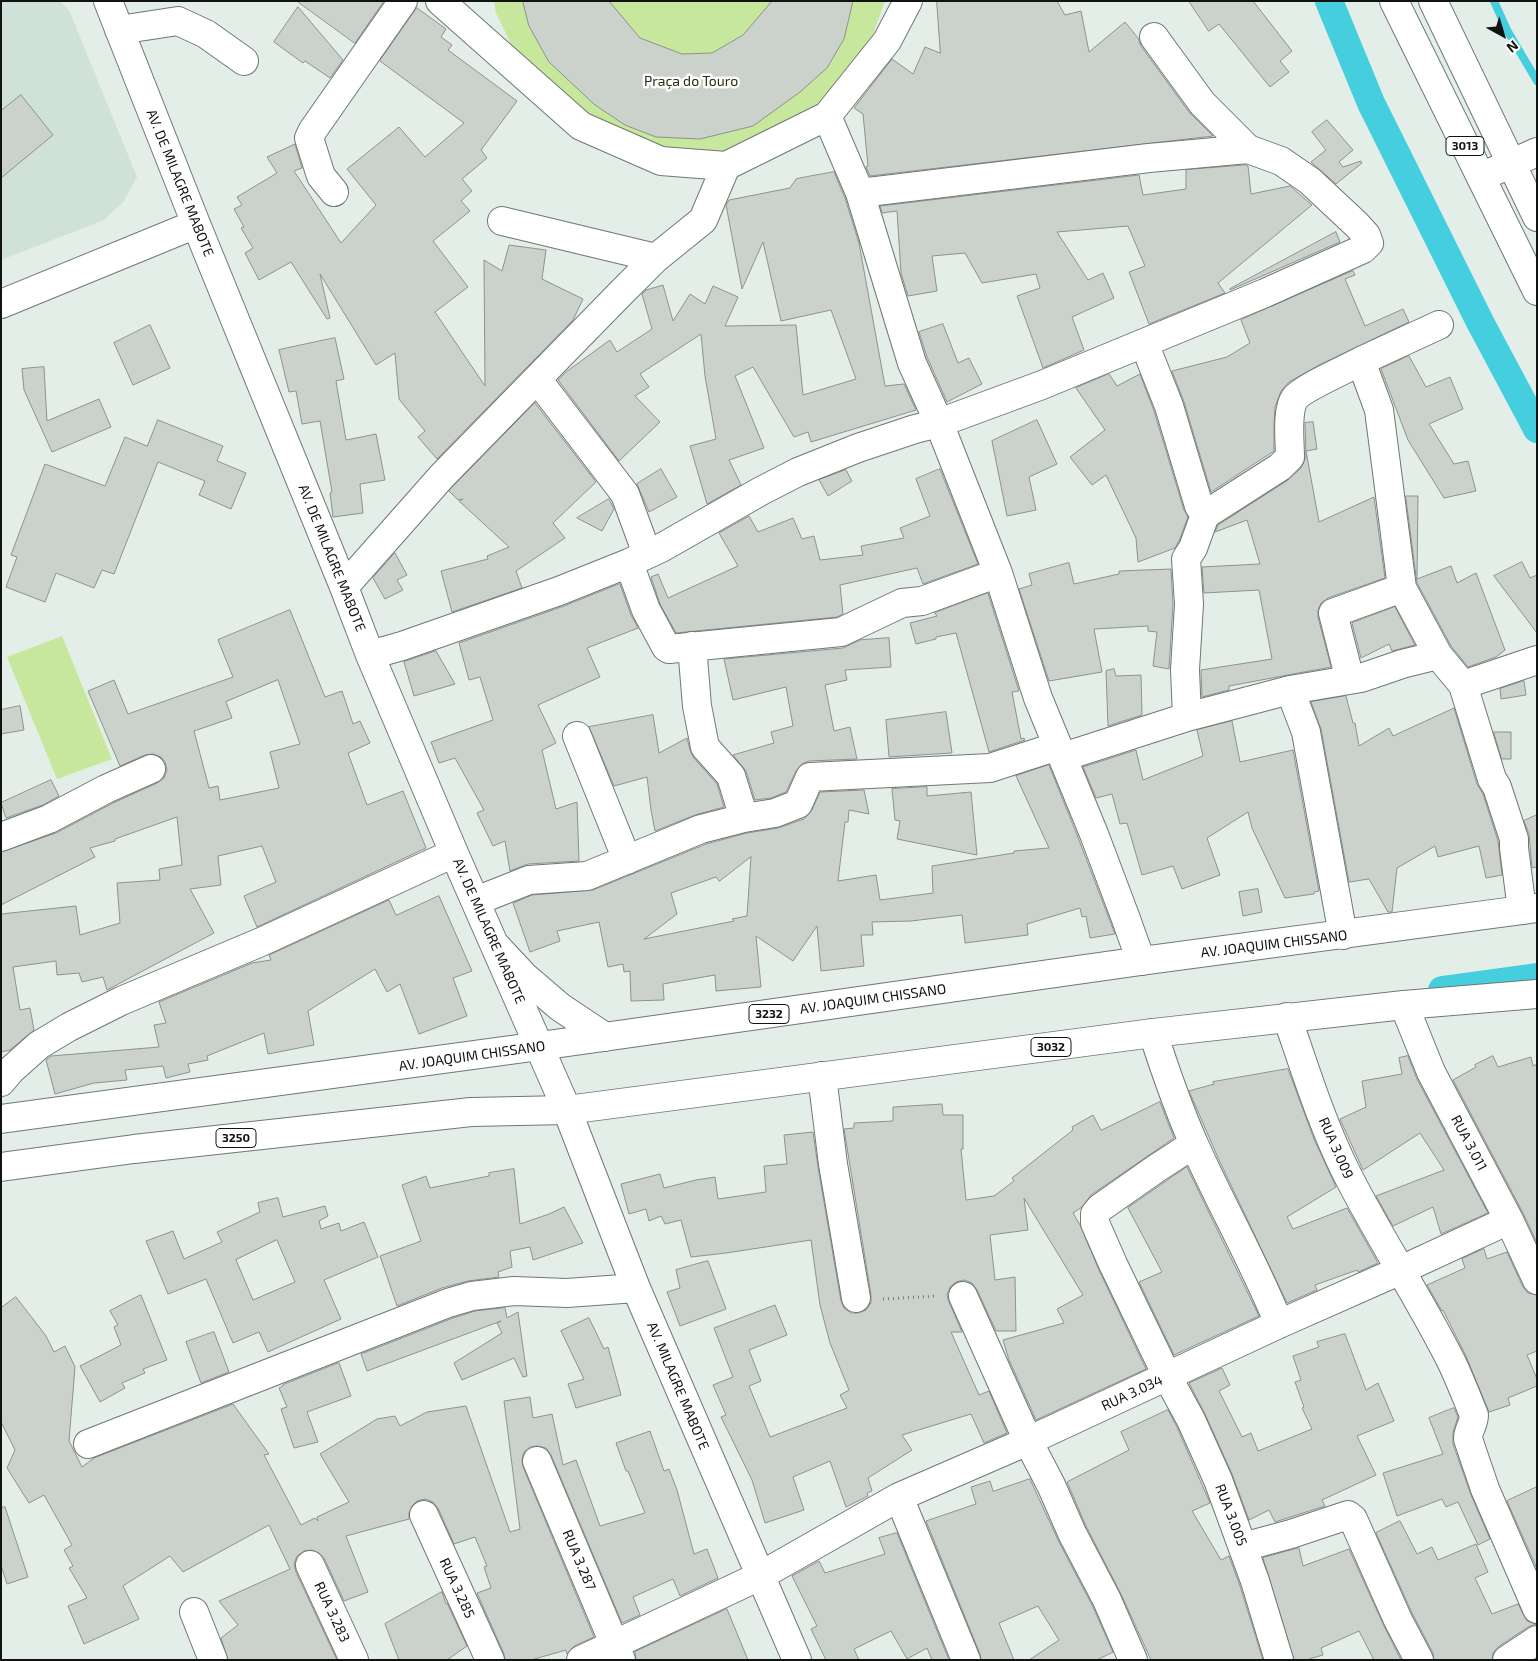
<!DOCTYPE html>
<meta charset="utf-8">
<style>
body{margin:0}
#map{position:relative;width:1538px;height:1661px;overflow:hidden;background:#e3eee9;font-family:"Exo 2",sans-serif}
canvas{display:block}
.frame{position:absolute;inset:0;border:2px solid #101312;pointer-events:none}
.north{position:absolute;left:1478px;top:10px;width:50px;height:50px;-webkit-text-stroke:4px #fff;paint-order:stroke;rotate:141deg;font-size:14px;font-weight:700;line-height:20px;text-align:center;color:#101312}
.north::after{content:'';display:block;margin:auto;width:18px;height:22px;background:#101312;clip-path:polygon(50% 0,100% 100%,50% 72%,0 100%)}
</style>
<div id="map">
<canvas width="1538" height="1661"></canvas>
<div class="frame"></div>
<div class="north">N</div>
</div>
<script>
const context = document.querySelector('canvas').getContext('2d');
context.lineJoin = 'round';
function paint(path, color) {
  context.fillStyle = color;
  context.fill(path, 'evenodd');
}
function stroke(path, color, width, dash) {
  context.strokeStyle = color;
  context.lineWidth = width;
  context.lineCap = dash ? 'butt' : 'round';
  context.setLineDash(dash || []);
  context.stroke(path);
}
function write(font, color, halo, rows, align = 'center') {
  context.font = font + ' "Exo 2",sans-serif';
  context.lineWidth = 5;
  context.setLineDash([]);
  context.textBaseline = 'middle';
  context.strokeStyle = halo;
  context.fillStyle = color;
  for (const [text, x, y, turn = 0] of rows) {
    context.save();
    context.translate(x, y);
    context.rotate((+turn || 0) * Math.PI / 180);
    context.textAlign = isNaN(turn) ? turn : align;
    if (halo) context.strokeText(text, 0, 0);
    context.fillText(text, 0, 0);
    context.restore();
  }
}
const built = new Path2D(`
 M1 1H60L69 10 137 177 124 201 104 220 1 260Z`);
const green = new Path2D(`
 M494 1H885L866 53 824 108 754 152 691 163 619 148 520 63 496 13Z
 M62 636 112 759 57 779 7 657Z`);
const stream = new Path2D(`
 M1494 1 1507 30 1537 81`);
const canal = new Path2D(`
 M1329 1 1371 103 1480 322 1537 429
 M1442 990 1537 977`);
const building = new Path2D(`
 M297 1H384L355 43Z
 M523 1H609L640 38 682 54 712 53 743 35 772 1H853L844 39 827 68 800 92 753 126 700 139 656 137 625 125 595 105 549 62 529 26Z
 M937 1H1057L1065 15 1081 11 1089 52 1125 22 1138 38 1141 46 1189 112 1213 136 870 176 866 167 868 166 863 114 854 108 892 59 913 74 925 47 940 53Z
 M1189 1H1253L1292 51 1280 61 1289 72 1270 87 1219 24 1209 31Z
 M298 7 343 60 330 78 305 61 303 63 274 42Z
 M417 8 446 29 441 37 452 45 448 50 517 101 481 150 487 158 462 179 472 191 461 201 470 211 433 241 468 287 435 312 485 386 484 260 502 271 509 245 546 250 542 279 583 299 573 320 437 459 418 437 425 431 399 399 395 353 376 365 320 274 330 318 327 319 291 262 259 280 245 253 253 248 241 228 244 227 234 209 242 205 237 197 277 173 267 157 295 144 302 168 294 171 341 243 376 205 347 169 399 127 425 157 464 123 380 61Z
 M21 95 53 135 1 178V111Z
 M1327 120 1353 150 1339 162 1343 167 1361 161 1362 163 1336 184 1311 162 1326 150 1312 132Z
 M1246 165 1248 166 1251 194 1290 186 1312 205 1218 283 1225 293 1149 324 1129 272 1145 266 1128 226 1057 232 1088 280 1103 273 1114 298 1072 317 1084 350 1043 368 1017 296 1040 288 1036 274 982 283 965 253 932 256 937 291 908 296 901 273 897 211 882 213 880 206 1139 175 1143 195 1186 189V170Z
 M834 172 845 198 859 243 885 386 904 384 916 410 811 442 808 432 794 437 753 367 735 376 764 448 729 460 741 485 707 504 690 446 716 439 705 376 701 334 640 374 649 387 635 396 660 422 619 461 558 380 566 372 610 340 617 352 652 329 642 294 646 290 663 285 673 321 690 294 705 304 713 286 738 297 725 326 796 325 803 395 856 379 831 310 781 321 763 242 742 289 726 205 729 200 790 188 796 179Z
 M1336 232 1340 242 1230 290V289Z
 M1353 271 1355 275 1345 279 1365 326 1403 309 1409 322 1319 365 1289 382 1281 391 1275 407 1274 426V451L1211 492 1184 402 1172 371 1227 357 1250 343 1241 320Z
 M943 324 958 363 969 358 982 384 947 402 927 357 919 332Z
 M150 325 170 368 133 385 114 343Z
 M335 338 344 379 336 381 346 440 376 434 385 480 360 484 363 513 333 517 330 493 332 492 320 421 302 424 296 391 289 392 279 350Z
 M1409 356 1426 387 1450 377 1463 409 1429 424 1454 464 1468 461 1476 491 1444 498 1408 440 1381 369Z
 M44 367 47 421 99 399 111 427 52 452 24 390 22 369Z
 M1109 374 1117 386 1140 374 1154 411 1184 510 1188 517 1179 541 1175 548 1138 562 1136 538 1106 475 1092 485 1070 457 1105 430 1076 388Z
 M535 403 596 482 553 523 565 538 516 571 522 588 452 612 441 571 488 559 487 556 509 547 459 501 463 499 458 500 449 491Z
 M158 420 223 446 217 461 246 473 231 509 199 495 205 481 158 462 114 574 102 570 94 588 56 573 45 602 6 587 17 557 11 555 45 464 105 486 125 437 147 446Z
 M1037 420 1057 464 1029 477 1036 510 1007 516 992 441Z
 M1313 422 1317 449 1306 451 1319 522 1374 497 1385 578 1328 598 1321 603 1318 610V617L1331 667 1229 686V690L1202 697 1201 670 1272 659 1259 590 1204 593 1202 567 1260 564 1247 520 1215 532 1218 525 1288 480 1301 468 1306 457 1305 423Z
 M661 469 677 497 649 512 637 484Z
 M940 469 978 564 923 584 917 568 840 585 843 614 837 617 676 633 660 604 651 577 658 574 668 598 738 566 719 533 749 516 758 532 793 518 802 539 814 536 820 560 863 555 861 546 904 538 900 528 930 516 916 479Z
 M846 470 852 481 828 496 819 480Z
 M1406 496H1418L1417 579 1451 566 1457 583 1476 573 1505 650 1496 657 1468 667 1451 646 1417 583Z
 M609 499 614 509 602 531 577 518Z
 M395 553 407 575 397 580 403 590 385 599 373 578Z
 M1522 562 1530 578 1537 575V633L1494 576Z
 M1069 563 1074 584 1119 574V571L1171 569 1173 604 1169 669 1153 666 1157 632 1148 631V626L1094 629 1102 672 1049 681 1019 589 1032 585 1029 574Z
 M620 584 631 615 638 628 587 648 600 677 538 705 556 743 542 750 556 809 577 802 579 861 528 864 510 871 505 841 493 846 477 813 484 810 455 758 439 763 431 742 493 720 480 677 469 680 459 643 564 606Z
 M988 593 1019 691 1012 692 1021 739 1024 738 1025 740 989 752 956 633 936 637V639L916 644 910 623 937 616 935 613Z
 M1395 607 1415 645 1392 651 1389 644 1361 658 1352 623Z
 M290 610 325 697 342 691 353 724 360 721 370 743 348 753 367 805 403 791 426 848 257 927 244 896 276 882 262 846 218 856 221 885 190 889 214 933 107 990 103 977 82 982 79 973 57 975 56 961 13 967 20 1010 30 1008 34 1030 10 1050 1 1052V914L76 906 80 935 120 923 117 883 160 880 159 869 182 865 177 817 115 839V841L90 848 95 857 1 905V852L56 833 113 803 157 783 164 778 167 770 165 762 161 757 153 754 145 755 120 766 88 691 114 680 128 714 233 677 218 640ZM278 680 300 744 270 752 279 788 220 800 218 786 209 788 194 731 232 718 226 702Z
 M889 638 891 667 845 670 847 680 825 685 834 731 850 727 857 759 809 761 802 764 796 771 786 792 771 798 755 800 746 771 733 755 774 743 771 732 793 726 786 687 733 700 724 659 843 648 860 640Z
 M436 651 455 684 414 696 404 662Z
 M1114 669 1116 676 1141 675 1142 715 1108 726 1106 671Z
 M1524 681 1526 695 1501 699 1500 689Z
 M1346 696 1353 723H1355L1359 746 1389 728 1393 736 1454 708 1477 784 1483 794 1498 841 1502 875 1486 878 1479 846 1438 857 1435 846 1397 868 1392 912H1388L1369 879 1349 882 1321 729 1311 702Z
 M20 706 24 730 1 734V710Z
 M946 712 952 753 889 757 886 720Z
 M653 715 659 753 687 738 690 750 693 757 717 784 724 807 695 815 655 831 651 810 647 777 614 786 589 727Z
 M1232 721 1240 762 1293 750 1319 891 1314 892V894L1285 898 1252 828 1248 812 1207 838 1220 875 1182 889 1173 866 1142 875 1127 823 1120 824 1112 794 1096 798 1083 767 1136 750 1143 780 1203 756 1197 730Z
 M1494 732H1511V759H1502Z
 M1049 765 1079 840 1115 934 1090 938 1086 916 1082 917 1080 908 1027 924 1028 935 965 943 962 915 911 921 872 922 873 935H861L864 966 821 971 817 926 793 961 756 936 761 987 716 991 715 975 663 984 664 1000 631 1001 630 971 624 972 623 964 608 967 599 922 557 931 560 941 530 952 513 903 532 895 593 890 706 844 747 833 778 828 804 819 812 810 820 792 864 790 869 814 849 810 848 822H845L838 881 876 875 880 900 933 893 932 866 1014 853V851L1049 848 1016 776ZM751 857 747 916 732 919 734 921 644 939 677 914 671 893 716 877 719 881Z
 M51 780 59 796 43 805 6 818 1 803Z
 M927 787V796L971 792 977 855 897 839 900 821 895 820 892 789Z
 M1537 815V867L1532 868 1529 834 1524 821Z
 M1258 889 1262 912 1243 916 1239 892Z
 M439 896 472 971 453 978 467 1016 419 1034 400 984 387 992 375 969 308 1011 314 1045 268 1054 264 1033 207 1056 208 1060 188 1064 190 1072 166 1078 163 1066 125 1070 127 1080 94 1083 55 1094 46 1060 51 1056 159 1047 154 1025 166 1023 159 1002 252 963 271 960 269 955 389 900 396 915Z
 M1408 1056 1417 1079 1488 1213 1441 1234 1433 1207 1393 1226 1376 1196 1444 1170 1420 1133 1363 1170 1340 1119 1366 1107 1362 1081 1402 1074 1399 1058Z
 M1493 1056 1498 1067 1531 1057 1533 1066 1537 1064V1243L1523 1213 1453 1080 1476 1067 1475 1065Z
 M1288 1069 1314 1139 1336 1187 1287 1217 1293 1229 1347 1208 1378 1263 1358 1272 1357 1270 1315 1285 1317 1290 1287 1303 1219 1160 1189 1091 1214 1084 1213 1082Z
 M1160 1102 1174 1138 1091 1195 1082 1207 1073 1213 1080 1225 1099 1270 1146 1369 1036 1420 1009 1360 1003 1340 1064 1323 1057 1309 1083 1295 1024 1198 1028 1230 990 1235 995 1280 1015 1277 1016 1331H996L977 1290 972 1283 964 1280 956 1282 950 1287 947 1295 949 1302 962 1332H951L979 1395 989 1391 1007 1433 984 1443 971 1414 902 1435 912 1450 868 1478 872 1491 867 1493 868 1496 846 1507 830 1461 793 1477 804 1510 765 1523 752 1480 721 1417 726 1415 713 1385 733 1377 714 1328 775 1305 787 1335 749 1350 761 1381 749 1386 770 1437 847 1408 840 1395 849 1390 830 1343 820 1305 811 1240 726 1253 691 1257 681 1220 665 1224 661 1216 649 1221 646 1209 629 1214 621 1184 660 1174 664 1188 696 1180 715 1177 718 1199 766 1192 764 1166 787 1164 784 1135 813 1132 818 1167 841 1301 844 1308 851 1313H858L866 1310 871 1303V1295L844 1129 854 1128V1123L893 1121V1107L942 1104 943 1115H963V1149H961L966 1200 994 1196 1014 1181 1012 1178 1073 1130 1072 1127 1093 1115 1101 1130Z
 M1187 1167 1259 1316 1174 1355 1139 1282 1162 1272 1128 1208Z
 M514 1169 520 1224 549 1214 564 1207 583 1243 533 1260 530 1247 510 1251 512 1267 498 1272 499 1277 468 1281 442 1288 397 1306 380 1256 421 1241 402 1185 426 1176 430 1188 489 1176V1173Z
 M278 1198 283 1217 325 1206 328 1216 319 1221 321 1229 339 1223 341 1231 364 1222 378 1257 324 1280 341 1319 268 1352 259 1332 233 1343 206 1279 168 1294 146 1241 173 1231 184 1259 222 1242 217 1232 260 1212 258 1203ZM277 1240 295 1282 253 1300 236 1260Z
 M1484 1249 1487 1259 1507 1252 1523 1287 1528 1293 1537 1295V1351L1527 1355 1537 1379V1386L1508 1398 1510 1405 1489 1412 1466 1356 1443 1310 1442 1311 1427 1285 1465 1268 1462 1259Z
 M708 1261 726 1309 680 1326 667 1292 680 1288 676 1270Z
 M141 1295 167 1360 143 1369 145 1373 122 1383 125 1388 100 1402 80 1366 121 1345 114 1327 118 1325 110 1311Z
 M16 1297 46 1336 54 1352 65 1346 75 1367 69 1441 82 1467 94 1458 233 1404 269 1454 264 1455 301 1525 315 1518 318 1521 317 1517 349 1502 320 1454 377 1419 395 1416 400 1426 427 1412 466 1406 510 1532 520 1529 504 1401 530 1397 533 1418 552 1414 563 1465 576 1460 600 1526 645 1513 628 1471H626L616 1443 650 1431 664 1471 669 1469 677 1490 694 1554 707 1549 718 1578 680 1596 673 1579 633 1597 640 1615 622 1623 551 1455 546 1448 538 1446 530 1447 524 1452 522 1460 523 1467 594 1637 574 1646 567 1654 566 1650 531 1660H505L504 1654 477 1593 491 1588 484 1567 487 1566 475 1537 454 1544 438 1508 433 1502 425 1499 417 1501 412 1506 409 1513V1519L346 1536 368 1592 344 1601 324 1558 319 1553 312 1550 304 1551 297 1556 294 1564 296 1572 337 1660H228L221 1638 238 1625 219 1601 290 1569 269 1525 183 1572 170 1556 123 1586 139 1619 84 1644 68 1606 87 1598 69 1568 73 1566 64 1550 72 1545 44 1495 29 1503 7 1468 15 1450 1 1422V1308Z
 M505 1308 507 1318 518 1312 527 1376 523 1377 514 1358 462 1380 454 1363 502 1333 497 1323 501 1321 367 1371 361 1354 453 1318 475 1311Z
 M589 1318 604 1349 608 1347 621 1395 576 1408 568 1384 584 1379 561 1331Z
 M214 1332 229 1372 201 1383 186 1342Z
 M1345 1334 1366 1390 1378 1383 1394 1421 1357 1436 1376 1475 1322 1500 1325 1506 1275 1522 1269 1510 1249 1520 1232 1474 1205 1414 1189 1383 1222 1368 1230 1385 1219 1391 1242 1437 1251 1433 1258 1451 1312 1429 1302 1408 1304 1407 1295 1382 1301 1380 1293 1356 1319 1347 1317 1342Z
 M339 1363 351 1396 307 1412 318 1442 294 1448 281 1409 287 1407 279 1388 283 1386V1385Z
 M1454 1408 1458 1417 1453 1432V1444L1471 1495 1490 1539 1478 1545 1458 1502 1446 1507 1442 1499 1397 1516 1383 1473 1443 1454 1429 1418Z
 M1168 1410 1177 1427 1210 1503 1192 1511 1221 1560 1229 1556 1240 1586 1263 1660H1151L1121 1594 1086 1526 1067 1482 1129 1450 1121 1432Z
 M1030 1479 1058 1540 1093 1607 1113 1652 1097 1660H1029L1059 1640 1038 1606 999 1623 1014 1660H981L980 1654 926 1521 976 1504 971 1487 990 1481 993 1491Z
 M1537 1487V1569L1507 1501Z
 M5 1507 28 1577 7 1584 1 1565V1508Z
 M1400 1521 1417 1554 1432 1547 1438 1560 1476 1544 1488 1572 1475 1578 1492 1614 1518 1604 1527 1621 1536 1624 1528 1627 1498 1647 1493 1653 1492 1660H1434L1433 1653 1412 1613 1376 1533Z
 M897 1533 949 1660H932L927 1648 907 1659 891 1631 854 1649 859 1660H826L811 1629 817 1626 792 1576 819 1561 825 1573 885 1554 879 1538Z
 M1299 1548 1303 1566 1349 1549 1384 1626 1401 1660H1374L1359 1631 1321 1648 1323 1655 1306 1660H1294L1263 1558Z
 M442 1592 446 1604 447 1603 467 1646 447 1660H399L385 1624Z
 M727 1609 748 1660H636L635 1652Z`);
const path = new Path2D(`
 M883 1299 936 1296`);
const minor = new Path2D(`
 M108 1 196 224 344 587 370 655 454 853 567 1110 636 1288 797 1660
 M440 1 581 126 661 161 726 166 827 116 887 41 908 1
 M119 30 178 21 206 34 244 61
 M1154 37 1202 103 1248 149
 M827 116 860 193 912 363 939 423 998 573 1038 698 1094 834 1126 919 1141 961
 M1481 177 1537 152
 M334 192 321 176 309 138 313 130 403 1
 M502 221 656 258
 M1 304 196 224
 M537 379 625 494 647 554
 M1205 515 1280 467 1290 457C1290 442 1286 411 1295 398 1303 388 1347 369 1361 361
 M629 563 646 610 666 647 669 649 841 632 902 603 922 601 998 573
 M344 587 442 476 619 295 656 258 703 220 726 166
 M692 646 697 706 705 747 731 776 744 818
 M370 655 402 646 559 591 629 563 661 548 761 491 798 472 858 448 915 429 939 423 1042 385 1265 293 1363 249 1369 243 1366 235 1357 225 1310 181 1281 161 1248 149 1149 158 860 193
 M1438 655 1463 685 1492 779 1497 787 1514 839V848L1522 910
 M1350 680 1333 613 1402 588
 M1463 685 1537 660
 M1290 690 1306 732 1343 935
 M1187 717 1290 690 1361 678 1402 664 1438 655 1402 588 1379 410 1361 361 1439 325
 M577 736 627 860
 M1063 757 1187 717 1185 670 1189 604 1186 559 1193 548 1205 515 1199 506 1169 406 1144 343
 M1 837 49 819 106 789 151 769
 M476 901 529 880 587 876 701 829 744 818 775 813 798 804 810 777 990 768 1058 746
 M1404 1005 1431 1072 1509 1220 1537 1280
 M1287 1017C1305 1069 1321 1121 1345 1170 1378 1236 1419 1297 1452 1363 1460 1380 1467 1398 1474 1415 1474 1424 1468 1430 1468 1439L1485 1489 1537 1609
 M1153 1033C1165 1070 1178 1108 1194 1144 1221 1205 1254 1262 1279 1324
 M822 1076 833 1164 856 1298
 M1 1082 11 1070 39 1045 69 1027 121 1001 261 942 454 853
 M1194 1144 1157 1168 1100 1208 1095 1214V1223L1113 1264 1167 1376 1191 1420 1218 1480 1255 1581 1279 1660
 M963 1296 1028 1441 1051 1485 1072 1533 1107 1600 1133 1660
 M88 1444 448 1303 472 1296 514 1291 567 1293 636 1288
 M537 1461 621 1660
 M899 1497 966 1660
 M424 1515 490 1660
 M1243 1547 1291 1534 1348 1515 1353 1519 1398 1620 1419 1660
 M310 1565 354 1660
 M194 1612 213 1660
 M581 1660 760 1576 899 1497 1028 1441 1279 1324 1401 1270 1509 1220
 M1507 1660 1537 1640`);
const major = new Path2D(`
 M1394 1 1537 291
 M1433 1 1537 217
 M497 947 525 977 560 1007 605 1037
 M1 1119 540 1046 1141 961 1537 908
 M1 1167 134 1149 471 1112 567 1110 1153 1033 1404 1005 1537 994`);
const shields = [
 [1465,146,38],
 [769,1014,40],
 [1051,1047,40],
 [236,1138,40]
];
const shieldNames = [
 ["3013",1465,146],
 ["3232",769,1014],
 ["3032",1051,1047],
 ["3250",236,1138]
];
const parkNames = [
 ["Praça do Touro",691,81]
];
const streetNames = [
 ["AV. DE MILAGRE MABOTE",180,183,68],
 ["AV. DE MILAGRE MABOTE",332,558,68],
 ["AV. DE MILAGRE MABOTE",489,931,66],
 ["AV. JOAQUIM CHISSANO",1274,944,-7],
 ["AV. JOAQUIM CHISSANO",873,999,-8],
 ["AV. JOAQUIM CHISSANO",472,1056,-8],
 ["RUA 3.011",1469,1143,62],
 ["RUA 3.009",1336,1148,66],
 ["AV. MILAGRE MABOTE",678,1386,67],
 ["RUA 3.034",1132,1393,-25],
 ["RUA 3.005",1231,1515,69],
 ["RUA 3.287",579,1560,67],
 ["RUA 3.285",457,1588,65],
 ["RUA 3.283",332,1612,65]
];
paint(built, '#cfe1d9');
paint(green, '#c7e79c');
stroke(stream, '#44cede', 8);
stroke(canal, '#44cede', 28);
paint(building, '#cad2cb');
stroke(building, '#8c938c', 1);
stroke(minor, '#6f7874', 30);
stroke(major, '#6f7874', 30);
stroke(path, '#777e7b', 3, [1, 4]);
stroke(minor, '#fff', 28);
stroke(major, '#fff', 28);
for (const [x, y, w] of shields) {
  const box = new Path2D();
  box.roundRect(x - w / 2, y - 9.5, w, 19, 4);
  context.fillStyle = '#fff';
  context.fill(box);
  stroke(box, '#101312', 1);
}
write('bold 12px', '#101312', null, shieldNames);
write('14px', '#24310e', '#fff', parkNames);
write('14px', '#101312', '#fff', streetNames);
</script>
